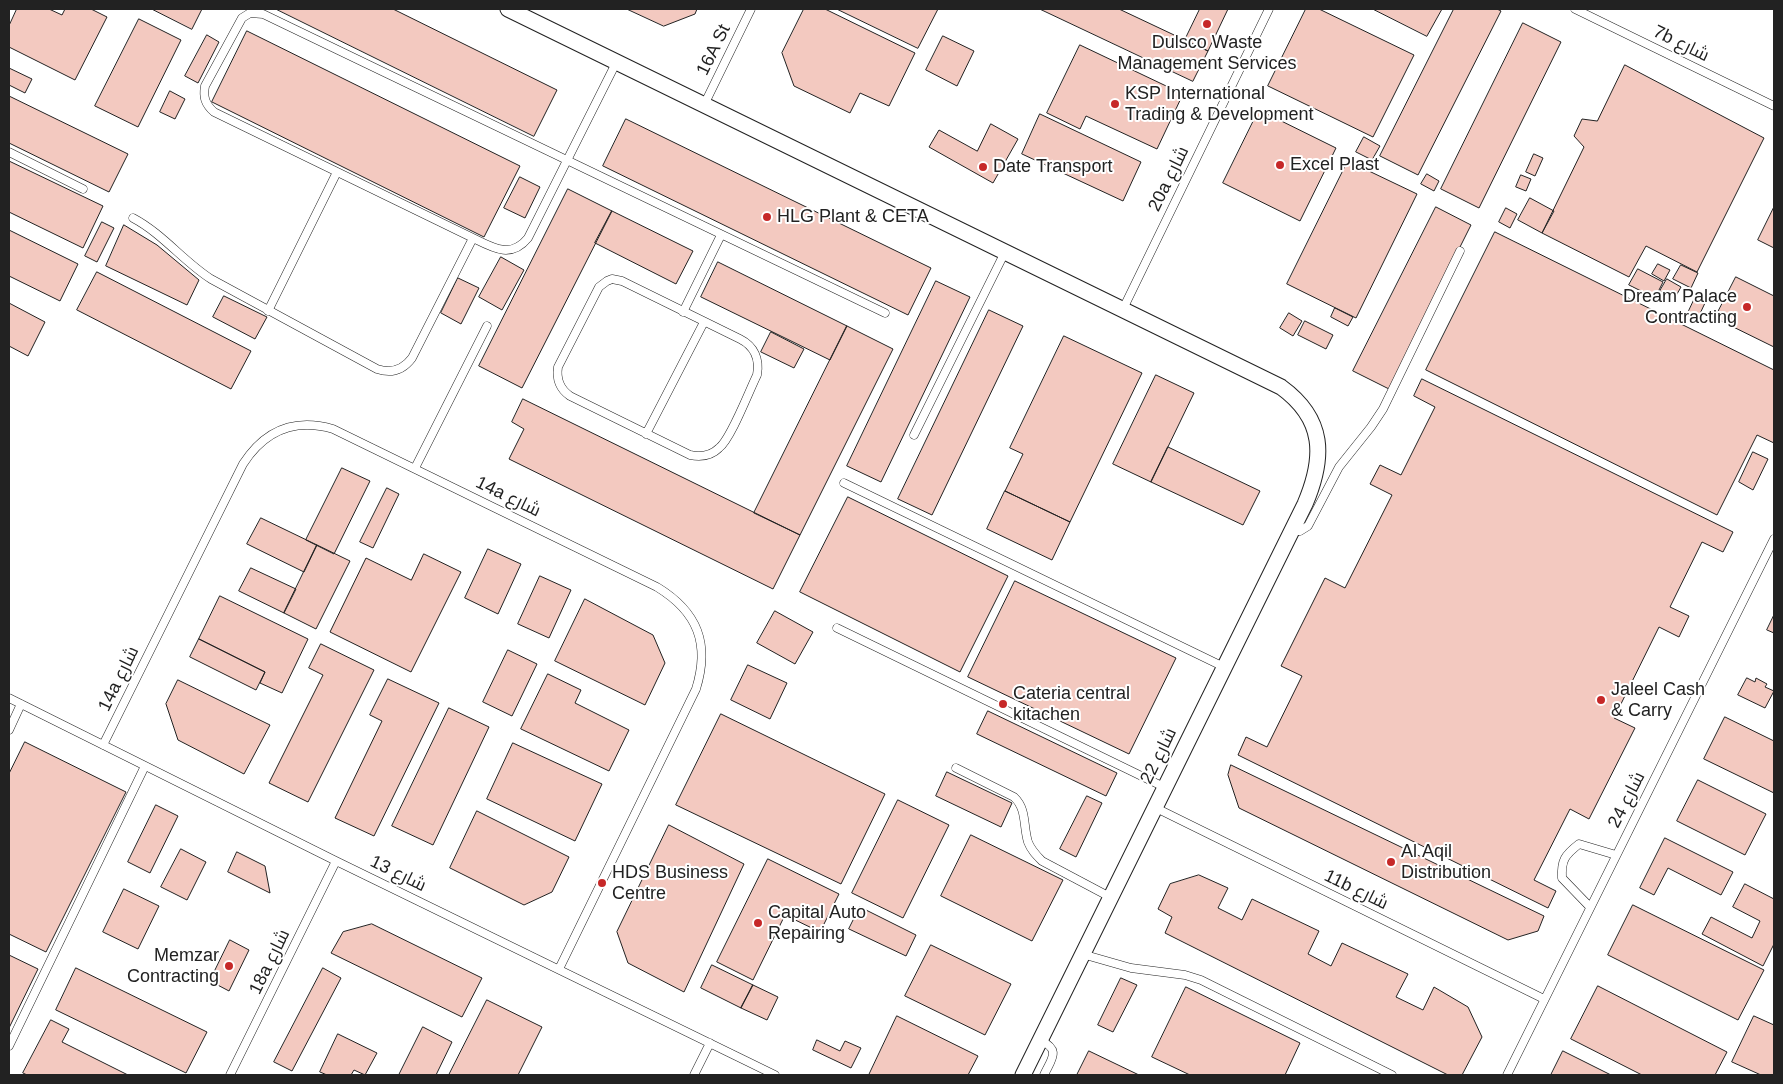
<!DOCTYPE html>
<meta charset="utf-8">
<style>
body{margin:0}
#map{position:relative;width:1783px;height:1084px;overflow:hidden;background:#fff;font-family:Arial,sans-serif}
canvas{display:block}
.frame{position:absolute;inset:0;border:10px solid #222;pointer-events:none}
</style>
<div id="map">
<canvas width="1783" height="1084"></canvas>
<div class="frame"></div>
</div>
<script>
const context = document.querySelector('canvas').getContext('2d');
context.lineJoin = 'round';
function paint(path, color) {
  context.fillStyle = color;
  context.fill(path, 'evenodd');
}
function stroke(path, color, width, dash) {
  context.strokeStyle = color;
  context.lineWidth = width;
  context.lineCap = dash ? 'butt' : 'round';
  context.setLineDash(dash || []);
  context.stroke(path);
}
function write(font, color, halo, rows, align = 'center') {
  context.font = font + ' Arial,Cairo,sans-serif';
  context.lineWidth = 4;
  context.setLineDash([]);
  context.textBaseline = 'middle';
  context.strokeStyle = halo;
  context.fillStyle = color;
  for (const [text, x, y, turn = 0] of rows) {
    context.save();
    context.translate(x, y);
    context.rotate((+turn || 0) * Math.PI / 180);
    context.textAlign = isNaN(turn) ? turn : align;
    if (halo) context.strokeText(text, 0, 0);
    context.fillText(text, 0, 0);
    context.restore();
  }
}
const building = new Path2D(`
 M17 9H49L62 15 65 9H91L107 17 75 80 9 47V26Z
 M152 9H202L192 29Z
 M276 9H393L557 90 534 136Z
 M627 9H697L695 14 664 26Z
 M804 9H825L915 53 889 106 860 93 850 113 794 86 782 53Z
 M837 9H938L918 48Z
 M1040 9H1119L1208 51 1193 81Z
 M1200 9H1228L1208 51 1185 40Z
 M1306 9H1319L1414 55 1373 137 1268 86Z
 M1373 9H1442L1427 36Z
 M1454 9H1497L1501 11 1418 175 1380 156Z
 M139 19 181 40 138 127 95 106Z
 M1523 23 1561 42 1479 208 1441 189Z
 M247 31 520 166 484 237 212 102Z
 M207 35 219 42 198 83 185 76Z
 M943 36 974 51 957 86 926 70Z
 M1080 45 1183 94 1157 149 1086 116 1080 129 1047 113Z
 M1625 65 1764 138 1697 272 1646 246 1629 277 1542 233 1584 147 1574 136 1582 119 1597 121Z
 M9 68 32 79 25 93 9 85Z
 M170 91 185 99 175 119 160 112Z
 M9 96 128 154 109 192 9 143Z
 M1259 110 1336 148 1300 221 1223 183Z
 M1040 114 1141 162 1123 201 1022 154Z
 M626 119 931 268 908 315 603 166Z
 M991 124 1018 139 993 183 929 147 939 130 977 151Z
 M1364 137 1380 146 1372 160 1356 152Z
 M1534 154 1543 158 1535 176 1526 172Z
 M9 161 103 206 83 248 9 212Z
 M1348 161 1417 194 1356 318 1287 284Z
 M1427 174 1439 181 1434 191 1421 184Z
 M1521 175 1531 179 1526 191 1516 187Z
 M520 177 540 187 525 218 504 208Z
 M568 189 612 211 522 388 479 366Z
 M1530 198 1554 211 1542 233 1518 220Z
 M1436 207 1471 225 1389 389 1353 371Z
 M1774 207V248L1758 240Z
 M1506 208 1517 214 1510 228 1499 222Z
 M612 211 693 251 676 284 595 243Z
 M102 222 114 228 97 262 85 256Z
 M124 225 157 245 199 280 187 305 106 266Z
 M9 230 78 264 60 301 9 276Z
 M1495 232 1774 370V443L1757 435 1717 515 1426 370Z
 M501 257 524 270 502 310 479 297Z
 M718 262 847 326 830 360 701 297Z
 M1658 264 1670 270 1664 281 1652 274Z
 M1681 265 1698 273 1691 288 1673 279Z
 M1638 269 1663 282 1655 298 1629 285Z
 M97 272 251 351 231 389 77 310Z
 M1736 277 1774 296V347L1715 318Z
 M458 278 479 288 461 324 441 313Z
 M1667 279 1681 287 1673 301 1665 297 1666 294 1660 291Z
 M936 281 970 297 881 482 847 466Z
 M224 296 267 317 255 339 213 317Z
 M1695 298 1705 303 1697 320 1687 315Z
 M9 303 45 322 28 356 9 346Z
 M1335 308 1353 317 1348 326 1331 317Z
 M989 310 1023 326 932 515 898 499Z
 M1289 313 1302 321 1293 336 1280 328Z
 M1305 321 1333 335 1326 349 1298 335Z
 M847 326 893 349 800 535 754 513Z
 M771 332 804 349 794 368 761 352Z
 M1064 336 1142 373 1070 522 1005 491 1023 454 1010 448Z
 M1156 375 1194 393 1151 482 1113 464Z
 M1422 379 1733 532 1723 552 1702 542 1670 607 1689 616 1679 637 1659 627 1614 718 1635 728 1589 819 1570 809 1534 880 1556 891 1548 908 1238 755 1246 737 1267 747 1302 676 1281 666 1325 578 1345 588 1392 495 1370 484 1380 465 1401 475 1435 407 1414 396Z
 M523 399 800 535 773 589 509 459 524 429 512 422Z
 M1168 447 1260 491 1243 525 1151 482Z
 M1753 452 1768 459 1753 490 1739 482Z
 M342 468 370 481 334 554 306 540Z
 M387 488 399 494 373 548 360 542Z
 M1005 491 1070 522 1052 560 987 529Z
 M848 497 1008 576 960 672 800 592Z
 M261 518 317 545 304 572 247 544Z
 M317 545 350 561 316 629 284 613Z
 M488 549 521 564 498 614 465 598Z
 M424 554 461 572 411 672 330 632 366 558 411 580Z
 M251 568 296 589 284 613 239 591Z
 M540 576 571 590 549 638 518 624Z
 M1015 581 1176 658 1129 754 968 677Z
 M220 596 308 639 282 693 260 683 265 672 199 639Z
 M585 599 653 635 665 663 645 705 555 661Z
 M775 611 813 632 795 664 757 643Z
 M1774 615V633L1767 630Z
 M199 639 265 672 256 690 190 657Z
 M321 644 374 670 308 802 269 783 323 675 309 668Z
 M508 650 537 664 512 716 483 702Z
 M748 665 787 683 770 719 731 700Z
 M548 674 581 690 575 703 629 730 609 771 521 729Z
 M1747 678 1755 682 1756 678 1767 684 1765 687 1774 691 1765 708 1738 695Z
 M388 679 439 703 374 836 335 818 382 721 370 715Z
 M178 680 270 725 244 774 178 740 166 704Z
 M449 708 489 727 433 845 392 826Z
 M988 711 1117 773 1106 796 977 734Z
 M721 714 885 794 841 884 676 805Z
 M1725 717 1774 741V793L1704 759Z
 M25 742 126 792 46 952 9 934V774Z
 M513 743 602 784 575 841 487 799Z
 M1231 765 1544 916 1538 931 1508 940 1239 808 1228 775Z
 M947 772 1012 803 1001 827 936 796Z
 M1698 780 1766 814 1745 855 1677 821Z
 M1087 796 1102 803 1076 857 1060 849Z
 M898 800 949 825 903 918 852 893Z
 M156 805 178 816 150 873 128 862Z
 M477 811 569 857 552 892 524 905 450 868Z
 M669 825 744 864 684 992 628 963 617 932Z
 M971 835 1063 880 1032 941 941 896Z
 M1665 838 1733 872 1721 895 1668 868 1654 895 1640 888Z
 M181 849 206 862 187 900 161 887Z
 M237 852 265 866 270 893 228 872Z
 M768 859 839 894 820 932 785 915 753 980 717 962Z
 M1199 875 1228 888 1218 908 1242 920 1252 899 1319 931 1308 954 1331 966 1342 943 1408 974 1396 997 1423 1010 1434 987 1468 1007 1482 1037 1462 1075H1448L1165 933 1172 917 1158 909 1170 884Z
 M1745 884 1774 899V944L1763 966 1702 934 1711 917 1752 938 1760 921 1733 907Z
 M124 889 159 906 138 949 103 932Z
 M1633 905 1764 970 1738 1020 1608 955Z
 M860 907 916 935 906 956 849 929Z
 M372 924 482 978 462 1017 331 953 343 932Z
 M230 940 249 950 229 991 210 981Z
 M931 945 1011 984 985 1035 905 996Z
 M9 955 38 969 9 1028Z
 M712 965 753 985 741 1008 701 988Z
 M76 968 207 1032 186 1073 56 1010Z
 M323 968 341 978 292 1071 274 1062Z
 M1121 978 1137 985 1113 1032 1098 1025Z
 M753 985 778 997 767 1020 741 1008Z
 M1598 986 1727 1052 1715 1075H1642L1571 1039Z
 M1186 987 1300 1043 1285 1075H1190L1152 1057Z
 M487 1000 542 1027 518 1075H449Z
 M897 1016 978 1056 968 1075H869Z
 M1754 1016 1774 1025V1075H1761L1732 1062Z
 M51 1020 69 1029 62 1042 128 1075H27L23 1073Z
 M423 1027 452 1042 436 1075H399Z
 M338 1034 377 1053 365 1075 354 1070 351 1075H327L320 1072Z
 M817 1040 840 1051 845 1041 861 1048 851 1068 813 1050Z
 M1089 1051 1139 1075H1077Z
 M1563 1051 1611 1075H1551Z`);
const lane = new Path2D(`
 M1575 9 1774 106
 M617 61 528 238C511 259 493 248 473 238L214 112C205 104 203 97 205 86L242 18 250 13 263 14 885 313
 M704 105 751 9
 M9 152 83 189
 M133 218C163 234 183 261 211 279L377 369C392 374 403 370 412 358L473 238
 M612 279 622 281 740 339C754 346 760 359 757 375 749 391 731 439 719 448 711 456 700 457 690 455L570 396C560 389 556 380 558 367L599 287 607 281Z
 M1123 309 1269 9
 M268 311 337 172
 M683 312 721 235
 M646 434 704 322
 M914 435 1005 252
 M415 468 487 326
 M844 483 1224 667
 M1291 531H1300L1308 526 1339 467 1371 427 1383 409 1460 251
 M837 628 1164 787
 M9 698 336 861 775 1075
 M9 730 21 704
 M103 745 243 464C265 430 295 418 333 429L657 587C698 612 710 644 696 689L559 969
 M956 768 1014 797C1027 809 1023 826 1028 842 1031 850 1036 855 1042 861L1110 897
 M1154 807 1544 999
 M1590 907 1562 878C1561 860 1565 855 1579 844L1616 855
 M1082 954 1131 968 1185 975 1201 980 1392 1075
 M1040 1040C1061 1050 1052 1058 1044 1075
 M9 1046 145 766
 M230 1075 336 861
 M694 1075 710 1043
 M1507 1075 1774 539`);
const street = new Path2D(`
 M508 9 1281 387C1325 419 1325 457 1305 504L1023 1075`);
const markers = [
 [1207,24,5,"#c62828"],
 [1115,104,5,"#c62828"],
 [1280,165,5,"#c62828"],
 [983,167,5,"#c62828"],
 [767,217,5,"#c62828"],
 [1747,307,5,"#c62828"],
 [1601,700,5,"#c62828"],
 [1003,704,5,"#c62828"],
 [1391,862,5,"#c62828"],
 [602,883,5,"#c62828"],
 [758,923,5,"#c62828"],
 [229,966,5,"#c62828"]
];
const poiNames = [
 ["Dulsco Waste",1207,43,"center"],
 ["Management Services",1207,64,"center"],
 ["KSP International",1125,94],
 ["Trading & Development",1125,115],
 ["Excel Plast",1290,165],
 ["Date Transport",993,167],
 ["HLG Plant & CETA",777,217],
 ["Dream Palace",1737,297,"right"],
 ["Contracting",1737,318,"right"],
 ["Jaleel Cash",1611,690],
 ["& Carry",1611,711],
 ["Cateria central",1013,694],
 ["kitachen",1013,715],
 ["Al Aqil",1401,852],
 ["Distribution",1401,873],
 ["HDS Business",612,873],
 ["Centre",612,894],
 ["Capital Auto",768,913],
 ["Repairing",768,934],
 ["Memzar",219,956,"right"],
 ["Contracting",219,977,"right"]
];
const streetNames = [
 ["7b شارع",1681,44,26],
 ["16A St",714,50,-64],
 ["20a شارع",1169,179,-64],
 ["14a شارع",508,497,26],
 ["14a شارع",119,679,-64],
 ["شارع 22",1159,756,-64],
 ["شارع 24",1627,800,-63],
 ["شارع 13",398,874,26],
 ["11b شارع",1356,890,26],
 ["18a شارع",270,962,-64]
];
paint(building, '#f3c9c0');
stroke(building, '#222', 1);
stroke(lane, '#222', 9);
stroke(street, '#222', 17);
stroke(lane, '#fff', 8);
stroke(street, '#fff', 15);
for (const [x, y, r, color] of markers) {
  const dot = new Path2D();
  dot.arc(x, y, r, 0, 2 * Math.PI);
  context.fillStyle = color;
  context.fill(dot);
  stroke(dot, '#fff', 2);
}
write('18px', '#222', '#fff', poiNames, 'left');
write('18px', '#222', '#fff', streetNames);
</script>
